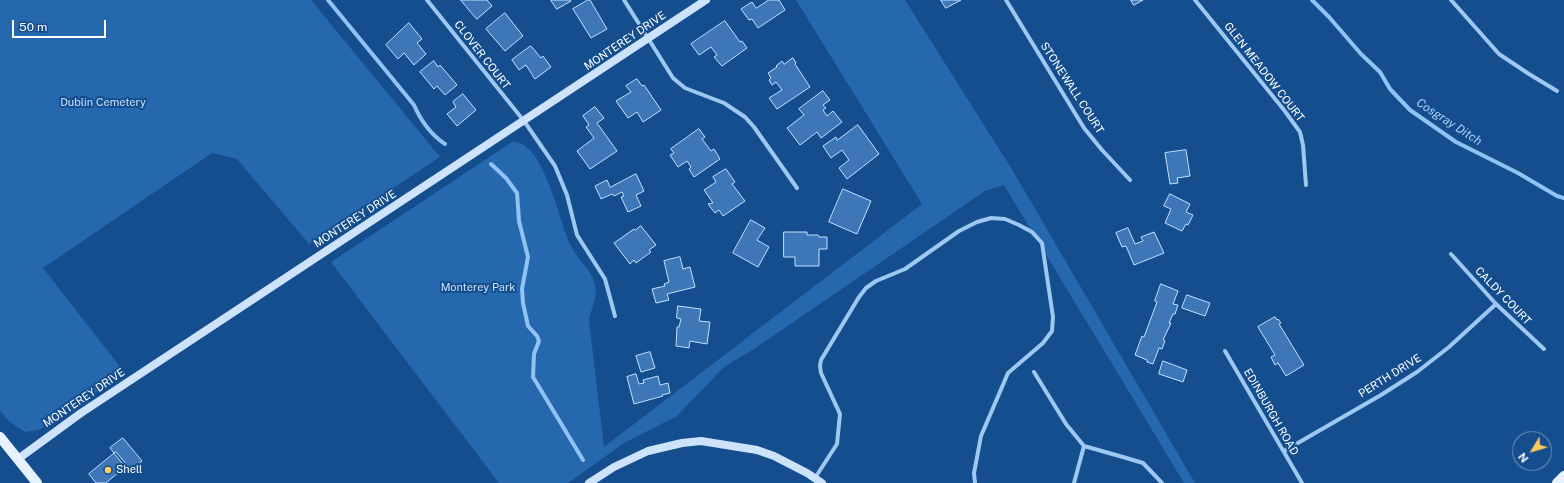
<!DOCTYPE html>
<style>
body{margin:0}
#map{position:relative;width:1564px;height:483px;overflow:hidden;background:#144e8e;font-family:"Public Sans",sans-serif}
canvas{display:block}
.north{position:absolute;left:1512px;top:431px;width:40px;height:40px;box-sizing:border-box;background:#144e8e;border:1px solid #7295bb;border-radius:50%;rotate:232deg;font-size:11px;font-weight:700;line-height:16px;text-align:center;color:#fff}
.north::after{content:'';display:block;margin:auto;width:14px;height:18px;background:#ffca5e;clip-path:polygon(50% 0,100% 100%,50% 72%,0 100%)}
.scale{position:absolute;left:12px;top:20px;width:94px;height:18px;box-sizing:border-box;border:2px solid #fff;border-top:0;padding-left:5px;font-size:12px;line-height:14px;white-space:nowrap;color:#fff;-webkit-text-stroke:3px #144e8e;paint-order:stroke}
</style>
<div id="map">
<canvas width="1564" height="483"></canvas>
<div class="north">N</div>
<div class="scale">50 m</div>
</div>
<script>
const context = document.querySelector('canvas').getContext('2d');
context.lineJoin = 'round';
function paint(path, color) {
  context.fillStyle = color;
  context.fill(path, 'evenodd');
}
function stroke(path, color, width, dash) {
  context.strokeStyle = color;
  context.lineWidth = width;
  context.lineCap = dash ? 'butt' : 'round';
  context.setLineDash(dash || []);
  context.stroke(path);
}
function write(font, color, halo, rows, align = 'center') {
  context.font = font + ' "Public Sans",sans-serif';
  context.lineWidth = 4;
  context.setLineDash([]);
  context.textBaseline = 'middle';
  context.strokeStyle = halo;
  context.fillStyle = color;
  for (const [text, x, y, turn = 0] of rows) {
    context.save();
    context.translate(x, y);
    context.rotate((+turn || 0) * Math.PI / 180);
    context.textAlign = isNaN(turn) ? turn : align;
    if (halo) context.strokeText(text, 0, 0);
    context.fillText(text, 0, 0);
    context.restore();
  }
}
const green = new Path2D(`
 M0 0H311L440 157 309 244 237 159 212 153 43 268 125 373 39 430 25 432 10 422 0 411Z
 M796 0H905L1013 171 1195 483H1184L1004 185 985 191 754 349 724 367 677 416 624 443 568 483H499L331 262 512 142C544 139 559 223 571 246 577 259 592 270 595 285 598 297 591 309 589 320L604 447 922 204Z`);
const stream = new Path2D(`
 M328 0 414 105C421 121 430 134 445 144
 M1312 0 1329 17 1361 54 1380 72 1390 89 1410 110 1456 142 1518 173 1557 196 1564 198
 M491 164 506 178 517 193 519 221 528 257 522 289 523 303 528 326 537 336 539 341 534 354 533 377 583 460`);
const building = new Path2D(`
 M461 0H487L492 6 477 19Z
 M551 0H570L571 1 557 9Z
 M588 0H590L607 29 591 38 573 9Z
 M769 0H779L785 10 758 28 752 19 749 20 741 9 752 2 756 8Z
 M941 0H961L946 8Z
 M1131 0H1143L1134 5Z
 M505 13 523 36 505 51 486 29Z
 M725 21 740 42 742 41 747 48 722 66 714 57 717 55 711 47 699 55 691 44Z
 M409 23 422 39 417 43 426 54 414 65 404 53 398 59 386 45Z
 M531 46 541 58 543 56 551 67 535 79 526 65 519 70 512 60Z
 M793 58 796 63 795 64 810 87 777 109 769 98 782 90 776 82 772 85 769 80 771 78 768 73 777 67 776 66 782 61 784 64Z
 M434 61 438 67 440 65 457 85 445 95 437 86 434 89 420 72Z
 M637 79 642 86 644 85 661 110 643 122 637 112 628 118 616 101 631 92 626 86Z
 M823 91 830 100 823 105 826 108 823 110 827 116 833 111 842 122 821 138 817 132 800 145 787 128 804 115 799 109Z
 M463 94 476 110 457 126 447 114 456 107 453 102Z
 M595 107 604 118 597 123 617 151 590 169 577 151 594 138 586 127 589 125 583 116Z
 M858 125 879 154 847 179 839 168 849 160 842 150 831 158 823 146 836 137 837 140Z
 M699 129 705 137 702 139 711 151 714 149 720 159 694 177 689 169 691 167 687 161 678 167 670 155 674 153 671 149Z
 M1186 150 1190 176 1177 178 1178 183 1170 184 1165 153Z
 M726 169 735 182 732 184 745 201 723 216 719 210 715 213 708 204 713 203 704 190 716 182 713 177Z
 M636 174 644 191 636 195 641 206 628 212 621 197 624 196 622 192 614 196 612 194 601 199 595 186 607 180 610 187Z
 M843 189 871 201 857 234 829 222Z
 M1170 194 1190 204 1186 212 1193 215 1188 225 1186 224 1182 231 1165 223 1171 209 1164 206Z
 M751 220 765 228 757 240 769 247 758 267 733 253Z
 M641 226 656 245 649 250 651 252 636 263 634 260 630 264 614 243 634 229 635 230Z
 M1128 228 1135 244 1143 241 1141 237 1154 232 1164 253 1134 265 1126 246 1122 247 1116 233Z
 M784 232H807V235H818L819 237H827V249H819V266H795V257H784Z
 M680 257 683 269 690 267 695 287 667 294 669 300 656 303 652 289 665 286 664 284 669 282 664 261Z
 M1161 284 1178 291 1173 304 1178 305 1175 314H1173L1169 323H1171L1163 340 1165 341 1162 349 1159 348 1153 364 1147 362V360L1135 355 1142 336 1144 337 1157 302 1155 301Z
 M1187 295 1210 303 1205 316 1182 308Z
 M678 306 701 309 699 321 710 322 707 344 690 341 689 348 676 346 677 327H679L681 319 677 318Z
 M1275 317 1277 320 1278 319 1281 323 1279 324 1304 365 1286 376 1278 363 1275 365 1271 357 1275 355 1258 327Z
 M650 352 655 368 641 372 636 356Z
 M1163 361 1187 370 1183 382 1159 374Z
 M636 374 639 384 644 383 643 380 658 376 660 385 668 383 670 393 662 395 663 396 634 404 627 377Z
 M123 438 142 461 129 472 110 448Z
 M116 452 127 465 106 483H96L89 474Z`);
const street = new Path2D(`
 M427 0 524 121 555 166 567 195 577 235 605 279 615 316
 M624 0 673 78 685 88 724 103 745 117 754 127 797 188
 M1006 0 1084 128 1102 150 1130 180
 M1195 0 1284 110 1300 132 1303 145 1306 185
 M1451 0 1499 54 1529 74 1557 91
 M1451 254 1496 304 1544 349
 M1225 351 1302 483
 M1034 372 1066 424 1084 446 1123 457 1143 463 1162 483
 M1284 451 1381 395 1417 372 1449 347 1496 304
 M815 478 837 444 840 414 821 373 820 366 821 360 859 297 866 288 876 281 905 269 959 231 977 222 991 218 1005 219 1019 225 1032 232 1042 243 1053 317 1052 331 1043 343 1008 373 981 436 974 473 975 483
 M1074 483 1084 446`);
const secondary = new Path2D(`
 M18 459 81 413 706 0
 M589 483 614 467 648 451 682 443 701 441 757 450 774 456 807 473 822 483`);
const primary = new Path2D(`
 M0 437 37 483
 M1557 483 1564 476`);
const markers = [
 [108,470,4,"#ffca5e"]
];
const streetNames = [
 ["MONTEREY DRIVE",625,41,-34],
 ["CLOVER COURT",482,55,52],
 ["GLEN MEADOW COURT",1264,72,52],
 ["STONEWALL COURT",1072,88,57],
 ["MONTEREY DRIVE",355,219,-33],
 ["CALDY COURT",1503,296,46],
 ["PERTH DRIVE",1390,376,-32],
 ["MONTEREY DRIVE",84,398,-34],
 ["EDINBURGH ROAD",1271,412,60]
];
const parkNames = [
 ["Dublin Cemetery",103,103],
 ["Monterey Park",478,288]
];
const poiNames = [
 ["Shell",116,470]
];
const waterNames = [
 ["Cosgray Ditch",1449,122,33]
];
paint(green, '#2668ad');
stroke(stream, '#90c2f4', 4);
paint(building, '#3d77b7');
stroke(building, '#c5e0fc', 1);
stroke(street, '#9ec7f1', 4);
stroke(secondary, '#cde3fb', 8);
stroke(primary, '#e8f2ff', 10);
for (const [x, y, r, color] of markers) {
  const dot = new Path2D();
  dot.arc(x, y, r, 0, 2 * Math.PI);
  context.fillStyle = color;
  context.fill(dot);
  stroke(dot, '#144e8e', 1.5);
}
write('11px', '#fff', '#144e8e', streetNames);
write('11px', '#c5e0fc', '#144e8e', parkNames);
write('11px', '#fff', '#144e8e', poiNames, 'left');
write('italic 12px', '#aad1f8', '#144e8e', waterNames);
</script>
